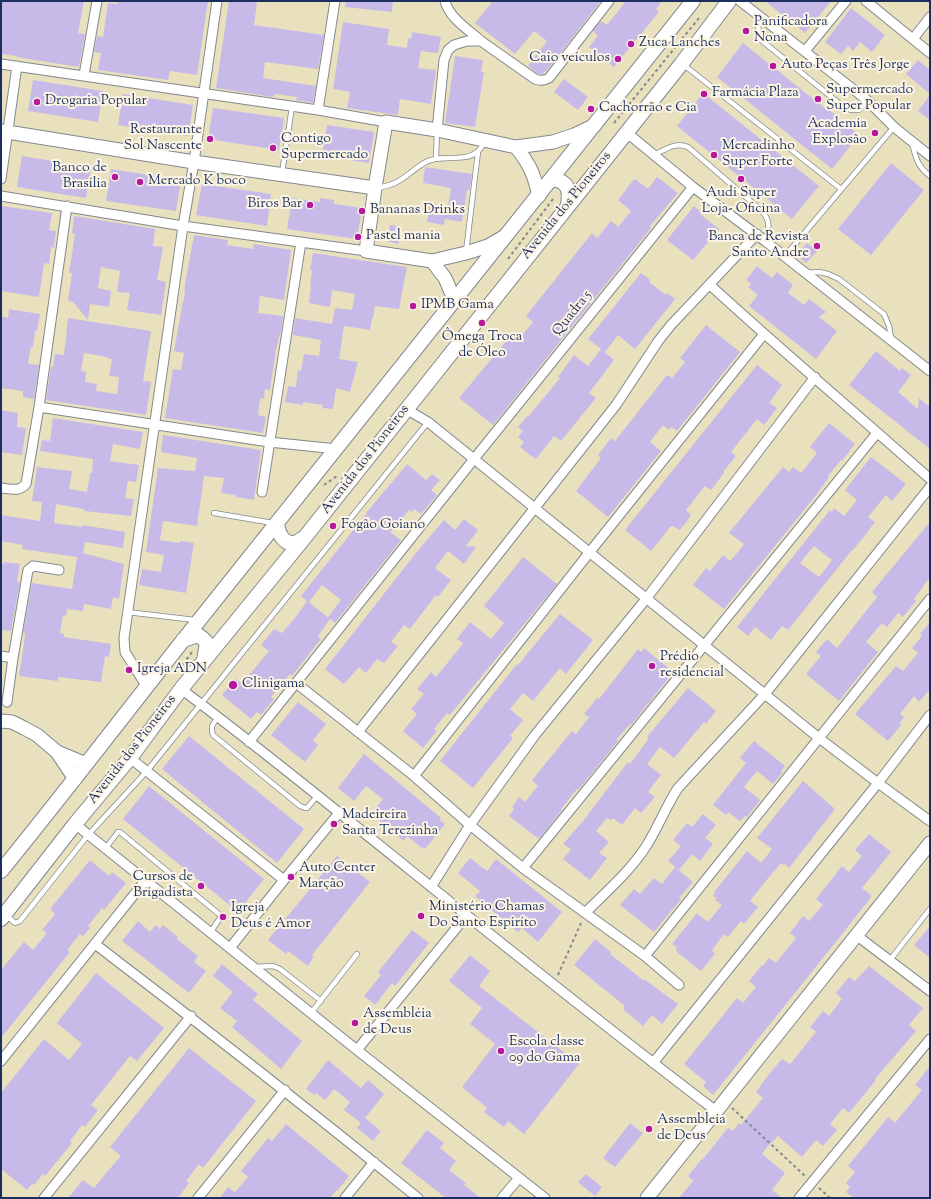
<!DOCTYPE html>
<meta charset="utf-8">
<style>
body{margin:0}
#map{position:relative;width:931px;height:1199px;overflow:hidden;background:#e9e1be;font-family:"Sorts Mill Goudy",serif}
canvas{display:block}
.frame{position:absolute;inset:0;border:2px solid #1b2f5e;pointer-events:none}
</style>
<div id="map">
<canvas width="931" height="1199"></canvas>
<div class="frame"></div>
</div>
<script>
const context = document.querySelector('canvas').getContext('2d');
context.lineJoin = 'round';
function paint(path, color) {
  context.fillStyle = color;
  context.fill(path, 'evenodd');
}
function stroke(path, color, width, dash) {
  context.strokeStyle = color;
  context.lineWidth = width;
  context.lineCap = dash ? 'butt' : 'round';
  context.setLineDash(dash || []);
  context.stroke(path);
}
function write(font, color, halo, rows, align = 'center') {
  context.font = font + ' "Sorts Mill Goudy",serif';
  context.lineWidth = 4;
  context.setLineDash([]);
  context.textBaseline = 'middle';
  context.strokeStyle = halo;
  context.fillStyle = color;
  for (const [text, x, y, turn = 0] of rows) {
    context.save();
    context.translate(x, y);
    context.rotate((+turn || 0) * Math.PI / 180);
    context.textAlign = isNaN(turn) ? turn : align;
    if (halo) context.strokeText(text, 0, 0);
    context.fillText(text, 0, 0);
    context.restore();
  }
}
const building = new Path2D(`
 M1 1H84L78 33 85 34 79 67 16 57 17 56 1 54Z
 M117 1H208L197 75 170 71 168 80 98 70 101 53 94 52 97 36 103 37 108 3 117 4Z
 M229 1H248L257 3 254 25 324 35 318 69 265 62 263 78 316 86 313 103 296 100 297 97 274 94 273 97 216 88Z
 M346 1H393L392 12 345 7Z
 M493 1H601L547 70 542 74H538L528 66 547 41 534 31 515 54 475 23Z
 M626 1H662L656 9 659 12 614 67 589 47 598 36 593 31 601 21 607 25Z
 M765 1H831L805 33Z
 M851 8 885 35 872 52 860 42 853 51 848 46 841 54 825 42Z
 M343 22 389 29 387 45 407 48 408 38 411 39 412 32 441 37 438 53 421 51 418 68 436 70 431 104 400 99 398 114 397 115 347 108 350 92 333 89Z
 M743 43 826 109 827 108 859 135 832 169 717 77Z
 M455 56 483 60 481 72H484L475 127 445 123Z
 M918 60 930 70V94L906 74Z
 M564 79 588 97 578 110 554 92Z
 M33 80 103 91 98 122 28 111Z
 M703 93 819 186 792 219 677 126Z
 M123 94 193 105 188 136 118 125Z
 M930 95V120L918 111Z
 M213 108 284 118 279 150 208 139Z
 M327 125 374 132 369 163 322 156Z
 M22 156 91 167 86 198 17 187Z
 M891 163 924 190 871 255 838 229Z
 M425 167 472 174 470 190H467L462 222 445 219 444 225 427 222 430 204 448 206 451 188 423 183Z
 M111 169 181 180 176 211 106 201Z
 M657 177 678 193 650 226 651 228 493 425 459 398 513 333 520 338 533 322 526 316 592 233 597 238 611 221 618 227 631 211 618 200 631 183 635 179 648 189Z
 M202 184 271 194 267 226 196 215Z
 M292 198 320 202V198L334 200V204L362 208 357 239 287 229Z
 M1 206 52 213 49 230 56 231 54 248 51 247 49 264 44 263 39 297 1 291Z
 M694 206 703 214 701 215 719 229 693 260 667 240Z
 M74 216 155 229 153 246 163 247 157 280 166 282 161 315 127 310 130 293 117 292 120 271 101 267 98 288 111 291 109 307 90 304 88 320 73 302 68 301 72 273H69L75 234 72 233Z
 M390 225 401 227 398 244 387 241Z
 M194 235 228 240 227 245 253 249 254 244 291 250 284 300 260 296 258 313 283 316 281 333H280L276 350 270 390 265 389 264 399 260 398 258 415 266 417 263 433 165 418 173 369 181 370 184 353 174 351 183 301H184L185 284Z
 M807 243 817 251 806 263 799 257V252Z
 M313 253 407 267 399 309 375 306 373 318H372L370 330 344 326 339 359 358 362 350 392 336 388 333 409 322 408 323 405 303 402V405L285 402 288 386 296 387 298 370 301 371 304 354 319 356 321 340 293 335 295 318 332 324 335 308 352 310 355 294 332 290 330 307 309 303 311 287 310 286 312 270H310Z
 M757 266 772 278 777 272 793 285 788 293 804 305 809 299 826 312 819 317 837 331 816 359 749 306 758 295 748 287 751 284 746 280Z
 M641 273 650 280 649 282 666 295 667 293 675 299 635 349 618 335 605 352 588 339Z
 M9 309 40 314 37 331H35L33 347H31L28 364 39 365 34 399 23 397V391L1 388V316L8 318Z
 M68 318 151 331 143 381 151 382 146 415 46 400 51 367H53L55 354 64 355ZM84 353 107 357V358L112 359 109 376 119 377 117 394 96 391 97 384 85 382 86 372 81 371Z
 M706 325 740 352 677 431 671 427 669 430 663 425 650 442 661 451 608 517 576 491 601 458 598 455 611 438 615 441 667 375 672 378 685 362 680 358Z
 M601 349 614 360 589 393 596 398 561 441 554 436 536 459 530 455 520 447 524 442 518 437 523 431 518 427 527 416 528 417 560 378 558 377 574 355 588 366Z
 M876 351 900 371 902 368 911 375 898 392 918 409 919 398 930 407V449L849 385Z
 M757 365 782 385 769 403 777 408 764 425 757 419 731 452 736 456 723 472 724 473 711 490 705 486 686 510 691 515 685 524 679 530 673 526 672 527 671 526 651 551 625 530Z
 M1 410 18 413 17 427 26 428 22 455 1 452Z
 M53 418 143 432 140 449 113 444 110 461 139 465 136 482 128 481 125 498 134 499 131 516 84 511V509L56 504 54 523 82 527V525L125 532 123 548 85 542 83 553 124 564 119 599 113 597 111 609 84 604 83 611 67 609 66 616 63 615 60 633 64 634V637L111 644 109 657 105 656 101 682 58 677V681L19 676 25 637V633H23L32 583 72 589 77 557 22 549 23 545 1 541V515L40 521 42 502 32 501 37 467 72 471 69 489 87 492 90 473H92L93 459 40 451 42 440 50 441Z
 M829 423 855 444 842 461 841 460 828 476 829 477 817 494 724 609 693 585 706 568 710 571 723 555 730 561 737 553 744 544 729 533 783 467 789 472 793 467 801 473 817 453 810 447Z
 M163 435 261 450 254 500 236 497V495L221 493 224 478 204 476 197 526 163 521 160 540 180 543V541L194 543 186 593 139 585 142 569 161 572 164 555 146 552 158 468 195 471 197 458 161 452Z
 M871 457 906 484 892 501 886 495 868 517 875 522 866 534 853 550H852L788 630 782 626 771 640 755 627 748 636 737 627 830 510 832 512 834 508 844 516 857 500 845 490ZM814 546 832 560 819 577 800 563Z
 M407 464 426 480 432 474 440 480 431 490 437 495 421 514 414 509 412 512 409 510 404 516 390 532 401 540 335 623 328 617 341 600 322 585 309 602 330 619 318 636 321 639 295 672 292 676 290 674 271 697 274 699 261 715 257 712 251 719 222 695 235 679 242 683 255 668 269 651 261 645 274 629 282 633 298 614 307 601 301 596 367 513H366Z
 M464 519 478 530 466 546 476 547 464 564 448 551 435 568 451 580 438 597 436 595 410 629 404 625 391 642 398 646 384 663 377 659 366 673 359 667 344 684 325 669 416 553 444 520 455 530Z
 M930 522V577L914 599 916 601 903 617 898 613 887 627 882 623 866 642 878 652 839 701 806 674 821 656 816 652 827 639 837 648 877 597 872 592Z
 M523 557 557 584 450 715 447 713 434 729 437 731 423 748 403 731 417 714 411 709 424 694 417 689 431 672 436 677 458 650 463 643 457 639 470 622 491 639 504 623 484 606Z
 M4 562 20 564 17 582H20L11 631 1 630V564H4Z
 M560 614 593 640 566 674 560 668 533 701 523 693 510 709 523 720 510 736 513 738 473 788 440 761 517 664 518 665Z
 M930 622V689L919 702 914 696 900 714 904 717 900 723 901 725 888 741 855 714 896 666 903 671 918 653 912 648 922 636 920 634Z
 M644 648 671 670 669 673 671 675 631 725 630 724 616 740 618 741 578 790 577 789 561 809 562 810 539 839 509 816 514 809 512 807 519 797 525 802 538 786 532 780 572 731 576 734 589 717 584 714 597 698 599 699 638 649 641 652Z
 M688 688 716 711 706 724 704 722 674 758 660 747 647 764 661 775 648 792 655 797 641 813 635 808 622 825 613 818 611 820 607 818 596 831 609 842 599 853 607 858 590 880 563 859 571 849 563 844 583 821 628 762 630 764 649 738 647 737Z
 M298 702 326 724 313 740 318 745 305 762 271 735Z
 M189 736 304 829 277 863 162 769Z
 M754 741 785 766 781 771 782 773 773 784 757 771 744 787 760 800 747 817 745 816 740 821 728 812 726 815 713 805 746 763 740 758Z
 M364 754 441 818 440 820 445 824 425 849 423 847 422 848 407 836 404 841 371 814 383 799 366 786 354 801 338 788Z
 M803 781 835 809 789 868 785 864 784 865 781 863 765 882 750 901 758 907 744 924 741 921 728 937 724 934 712 950 715 954 701 971 678 953 676 950 677 948 672 944 697 913 708 922 722 905 715 900 717 898 713 896 715 893 714 892 747 851 761 863 772 849 757 838Z
 M149 786 264 879 238 912 123 819Z
 M703 814 716 825 705 838 713 844 700 861 692 854 679 870 668 861 681 846 673 840 687 823 692 827Z
 M869 834 891 852 862 888 871 895 869 900 835 943 713 1095 703 1086 706 1082 684 1064 737 998 743 1003 756 987 749 981 762 965 763 966 769 958 776 963 796 938 790 933 803 916 809 921 823 905 816 899 842 866 849 872 862 856 855 850Z
 M337 856 370 882 312 955 314 956 308 966 288 951 286 954 268 940Z
 M470 858 487 871 496 859 562 912 538 942 522 928 518 932 475 896 480 891 458 873Z
 M90 860 109 876 112 872 126 883 104 910 102 908 88 926 90 928 83 936 80 934 67 950 70 952 1 1038V970L24 942 33 950 47 933 42 930 55 914 50 909Z
 M675 867 693 882 679 898 681 899 654 932 620 905 634 889 640 894 654 878 662 884Z
 M138 921 150 932 156 925 160 929 163 925 178 937 177 939 198 956 194 962 206 971 189 993 122 941Z
 M930 926V958L914 945Z
 M412 930 429 943 395 986 392 983 375 1005 364 996 381 975 378 972Z
 M595 939 611 952 610 954 643 980 644 979 678 1004 662 1024 652 1015 643 1026 623 1009 625 1006 574 965Z
 M470 955 490 971 479 986 579 1064 524 1134 508 1121 504 1127 484 1112 487 1108 462 1087 495 1044 470 1024 482 1008 449 981Z
 M222 964 258 994 253 1000 302 1041 281 1069 232 1027 237 1021 220 1008 233 992 213 976Z
 M869 966 923 1008 909 1025 916 1031 875 1079 876 1080 849 1113 843 1108 830 1124 837 1130 823 1146 816 1140 802 1157 778 1136 767 1147 762 1154 785 1173 772 1190 782 1198H679L693 1181 688 1176 701 1160H702L728 1128 733 1131 739 1123 741 1125 763 1098 756 1092 769 1074 782 1059 790 1064 816 1032 810 1027 823 1011 829 1016 842 999 836 993 849 977 855 981Z
 M96 973 164 1028 137 1061 130 1056 91 1105 98 1110 85 1127 82 1125 70 1141 72 1143 45 1176 43 1174 34 1185 32 1184 27 1190 1 1169V1093L44 1039 69 1060 82 1044 57 1023Z
 M189 1048 256 1101 203 1168 199 1164 186 1181 189 1183 178 1198H68L83 1180 94 1188 107 1172 121 1156 110 1147Z
 M328 1060 361 1088 368 1080 384 1094 365 1118 381 1131 373 1141 357 1128 361 1123 344 1110 350 1102 334 1089 325 1100 316 1093 314 1095 306 1089Z
 M930 1066V1198H854L846 1192 850 1187 846 1183 855 1172 848 1166 888 1117 895 1123 922 1090 915 1085Z
 M630 1123 643 1133 615 1167 603 1158Z
 M286 1124 349 1176 337 1191H336L330 1198H220L228 1187 235 1192 248 1177 241 1171 268 1138 272 1141Z
 M427 1130 444 1143 440 1148 456 1161 449 1170 466 1183 464 1185 481 1198H446L401 1163Z
 M586 1174 602 1187 595 1196 578 1182Z`);
const path = new Path2D(`
 M614 123 699 18
 M508 259 553 199
 M324 485 337 476
 M176 674 192 652
 M558 975 581 923
 M732 1108 805 1176
 M819 1188 830 1198`);
const lane = new Path2D(`
 M760 18C758 27 757 32 761 40L845 108 852 110H859L867 100
 M684 65 841 189
 M912 143C916 158 917 166 930 176
 M654 155C666 149 676 142 688 147L762 211C771 222 769 227 765 241
 M436 159 437 131
 M282 173 292 107
 M376 188C391 186 399 182 410 173 417 168 423 162 431 160 446 155 465 162 477 152 480 150 483 145 485 142
 M466 252 478 152
 M785 256 894 127
 M806 273 819 272 828 274 839 279 884 314 889 326 891 338
 M214 513 273 523
 M127 612 195 620
 M219 717C213 723 210 726 213 735L300 806 305 808H307L318 795
 M105 849 118 832H120L220 915V918L210 933
 M6 915 15 923 20 921 88 835 147 771 428 422
 M890 960 930 909
 M254 967 273 966 280 969 321 1001
 M311 1013 357 954`);
const street = new Path2D(`
 M445 1C449 18 469 30 481 41
 M740 1 867 100 894 127 930 156
 M866 1 930 53
 M913 39 930 17
 M805 51 846 1
 M1 64 318 110 386 122
 M84 75 97 1
 M318 110 335 1
 M437 130 444 60 448 50 454 45 467 41H481L535 79C540 81 544 81 549 78L609 1
 M626 132 693 187 765 241 930 371
 M1 179 17 66
 M1 196 183 226 366 251
 M710 285C782 351 857 414 930 479
 M39 407 67 206
 M406 409 428 422 474 459 819 738 878 783 930 821
 M1 488C11 489 19 492 26 484L39 407 269 442 337 449
 M262 492 301 242
 M1 656 13 658
 M296 683 414 776 470 825 523 868 645 956 679 985
 M147 687 125 652 124 638 183 226 194 162 217 1
 M181 689C259 747 333 808 409 869 511 951 612 1032 716 1111
 M7 702 13 658 28 570 33 566 59 570
 M358 732 616 405 659 340 671 325 757 234
 M249 742 474 459 693 187
 M130 758 284 880
 M414 776 589 553 764 334
 M75 824 357 1050 545 1198
 M523 868 877 433
 M431 887 470 825 535 735 646 599 815 377
 M586 912C606 892 629 872 645 848 657 830 665 808 678 788L765 694 930 487
 M856 935 930 991
 M95 944C204 1027 312 1112 418 1198
 M230 948 284 880 339 813
 M645 956 930 599
 M357 1050 467 915
 M1 1061 145 881
 M653 1063 878 783 930 715
 M44 1198 191 1016
 M198 1198 285 1090
 M345 1198 374 1162
 M502 1198 519 1178
 M799 1198 930 1039`);
const secondary = new Path2D(`
 M1 131 194 162 375 188
 M516 147C530 165 534 174 539 196
 M505 236 488 246 466 253 432 261 366 251 375 188 386 122 437 130 516 147 553 142 574 135 595 125
 M432 261 445 278 454 299
 M1 721 12 722 24 728 37 735 57 752 86 764
 M57 752 75 779
 M647 1198 930 843`);
const primary = new Path2D(`
 M552 179C569 181 570 191 568 205
 M277 524C278 532 283 544 293 543 297 543 302 539 305 537
 M183 640 198 635 202 638 207 643 204 660
 M1 871C62 796 121 719 181 643 351 429 523 216 693 1
 M1 919 75 824 130 758 181 689 305 537 682 63 729 1`);
const markers = [
 [746,31,4,"#b5179e"],
 [631,44,4,"#b5179e"],
 [618,59,4,"#b5179e"],
 [773,66,4,"#b5179e"],
 [704,94,4,"#b5179e"],
 [818,99,4,"#b5179e"],
 [37,102,4,"#b5179e"],
 [591,109,4,"#b5179e"],
 [875,133,4,"#b5179e"],
 [210,139,4,"#b5179e"],
 [273,148,4,"#b5179e"],
 [714,155,4,"#b5179e"],
 [115,177,4,"#b5179e"],
 [741,179,4,"#b5179e"],
 [140,182,4,"#b5179e"],
 [310,205,4,"#b5179e"],
 [362,211,4,"#b5179e"],
 [358,237,4,"#b5179e"],
 [817,246,4,"#b5179e"],
 [413,306,4,"#b5179e"],
 [482,323,4,"#b5179e"],
 [333,526,4,"#b5179e"],
 [652,666,4,"#b5179e"],
 [129,670,4,"#b5179e"],
 [233,685,5,"#b5179e"],
 [334,824,4,"#b5179e"],
 [291,877,4,"#b5179e"],
 [201,886,4,"#b5179e"],
 [421,916,4,"#b5179e"],
 [223,917,4,"#b5179e"],
 [355,1023,4,"#b5179e"],
 [501,1051,4,"#b5179e"],
 [649,1129,4,"#b5179e"]
];
const poiNames = [
 ["Panificadora",754,23],
 ["Nona",754,39],
 ["Zuca Lanches",639,44],
 ["Caio veículos",610,59,"right"],
 ["Auto Peças Três Jorge",781,66],
 ["Supermercado",826,91],
 ["Super Popular",826,107],
 ["Farmácia Plaza",712,94],
 ["Drogaria Popular",45,102],
 ["Cachorrão e Cia",599,109],
 ["Academia",867,125,"right"],
 ["Explosão",867,141,"right"],
 ["Restaurante",202,131,"right"],
 ["Sol Nascente",202,147,"right"],
 ["Contigo",281,140],
 ["Supermercado",281,156],
 ["Mercadinho",722,147],
 ["Super Forte",722,163],
 ["Banco de",107,169,"right"],
 ["Brasília",107,185,"right"],
 ["Mercado K boco",148,182],
 ["Audi Super",741,194,"center"],
 ["Loja- Oficina",741,210,"center"],
 ["Biros Bar",302,205,"right"],
 ["Bananas Drinks",370,211],
 ["Pastel mania",366,237],
 ["Banca de Revista",809,238,"right"],
 ["Santo Andre",809,254,"right"],
 ["IPMB Gama",421,306],
 ["Ômega Troca",482,338,"center"],
 ["de Óleo",482,354,"center"],
 ["Fogão Goiano",341,526],
 ["Prédio",660,658],
 ["residencial",660,674],
 ["Igreja ADN",137,670],
 ["Clinigama",242,685],
 ["Madeireira",342,816],
 ["Santa Terezinha",342,832],
 ["Auto Center",299,869],
 ["Marção",299,885],
 ["Cursos de",193,878,"right"],
 ["Brigadista",193,894,"right"],
 ["Ministério Chamas",429,908],
 ["Do Santo Espiríto",429,924],
 ["Igreja",231,909],
 ["Deus é Amor",231,925],
 ["Assembléia",363,1015],
 ["de Deus",363,1031],
 ["Escola classe",509,1043],
 ["09 do Gama",509,1059],
 ["Assembleia",657,1121],
 ["de Deus",657,1137]
];
const streetNames = [
 ["Avenida dos Pioneiros",567,206,-51],
 ["Quadra 5",573,314,-51],
 ["Avenida dos Pioneiros",366,460,-52],
 ["Avenida dos Pioneiros",133,750,-52]
];
paint(building, '#c8bae8');
stroke(lane, '#82888e', 6);
stroke(street, '#82888e', 11);
stroke(secondary, '#82888e', 15);
stroke(primary, '#82888e', 16);
stroke(path, '#82888e', 2, [3, 3]);
stroke(lane, '#fff', 4.5);
stroke(street, '#fff', 9);
stroke(secondary, '#fff', 13);
stroke(primary, '#fff', 14);
for (const [x, y, r, color] of markers) {
  const dot = new Path2D();
  dot.arc(x, y, r, 0, 2 * Math.PI);
  context.fillStyle = color;
  context.fill(dot);
  stroke(dot, '#fcf5e5', 1.5);
}
write('14px', '#1b2f5e', '#fcf5e5', poiNames, 'left');
write('14px', '#1b2f5e', '#fcf5e5', streetNames);
</script>
